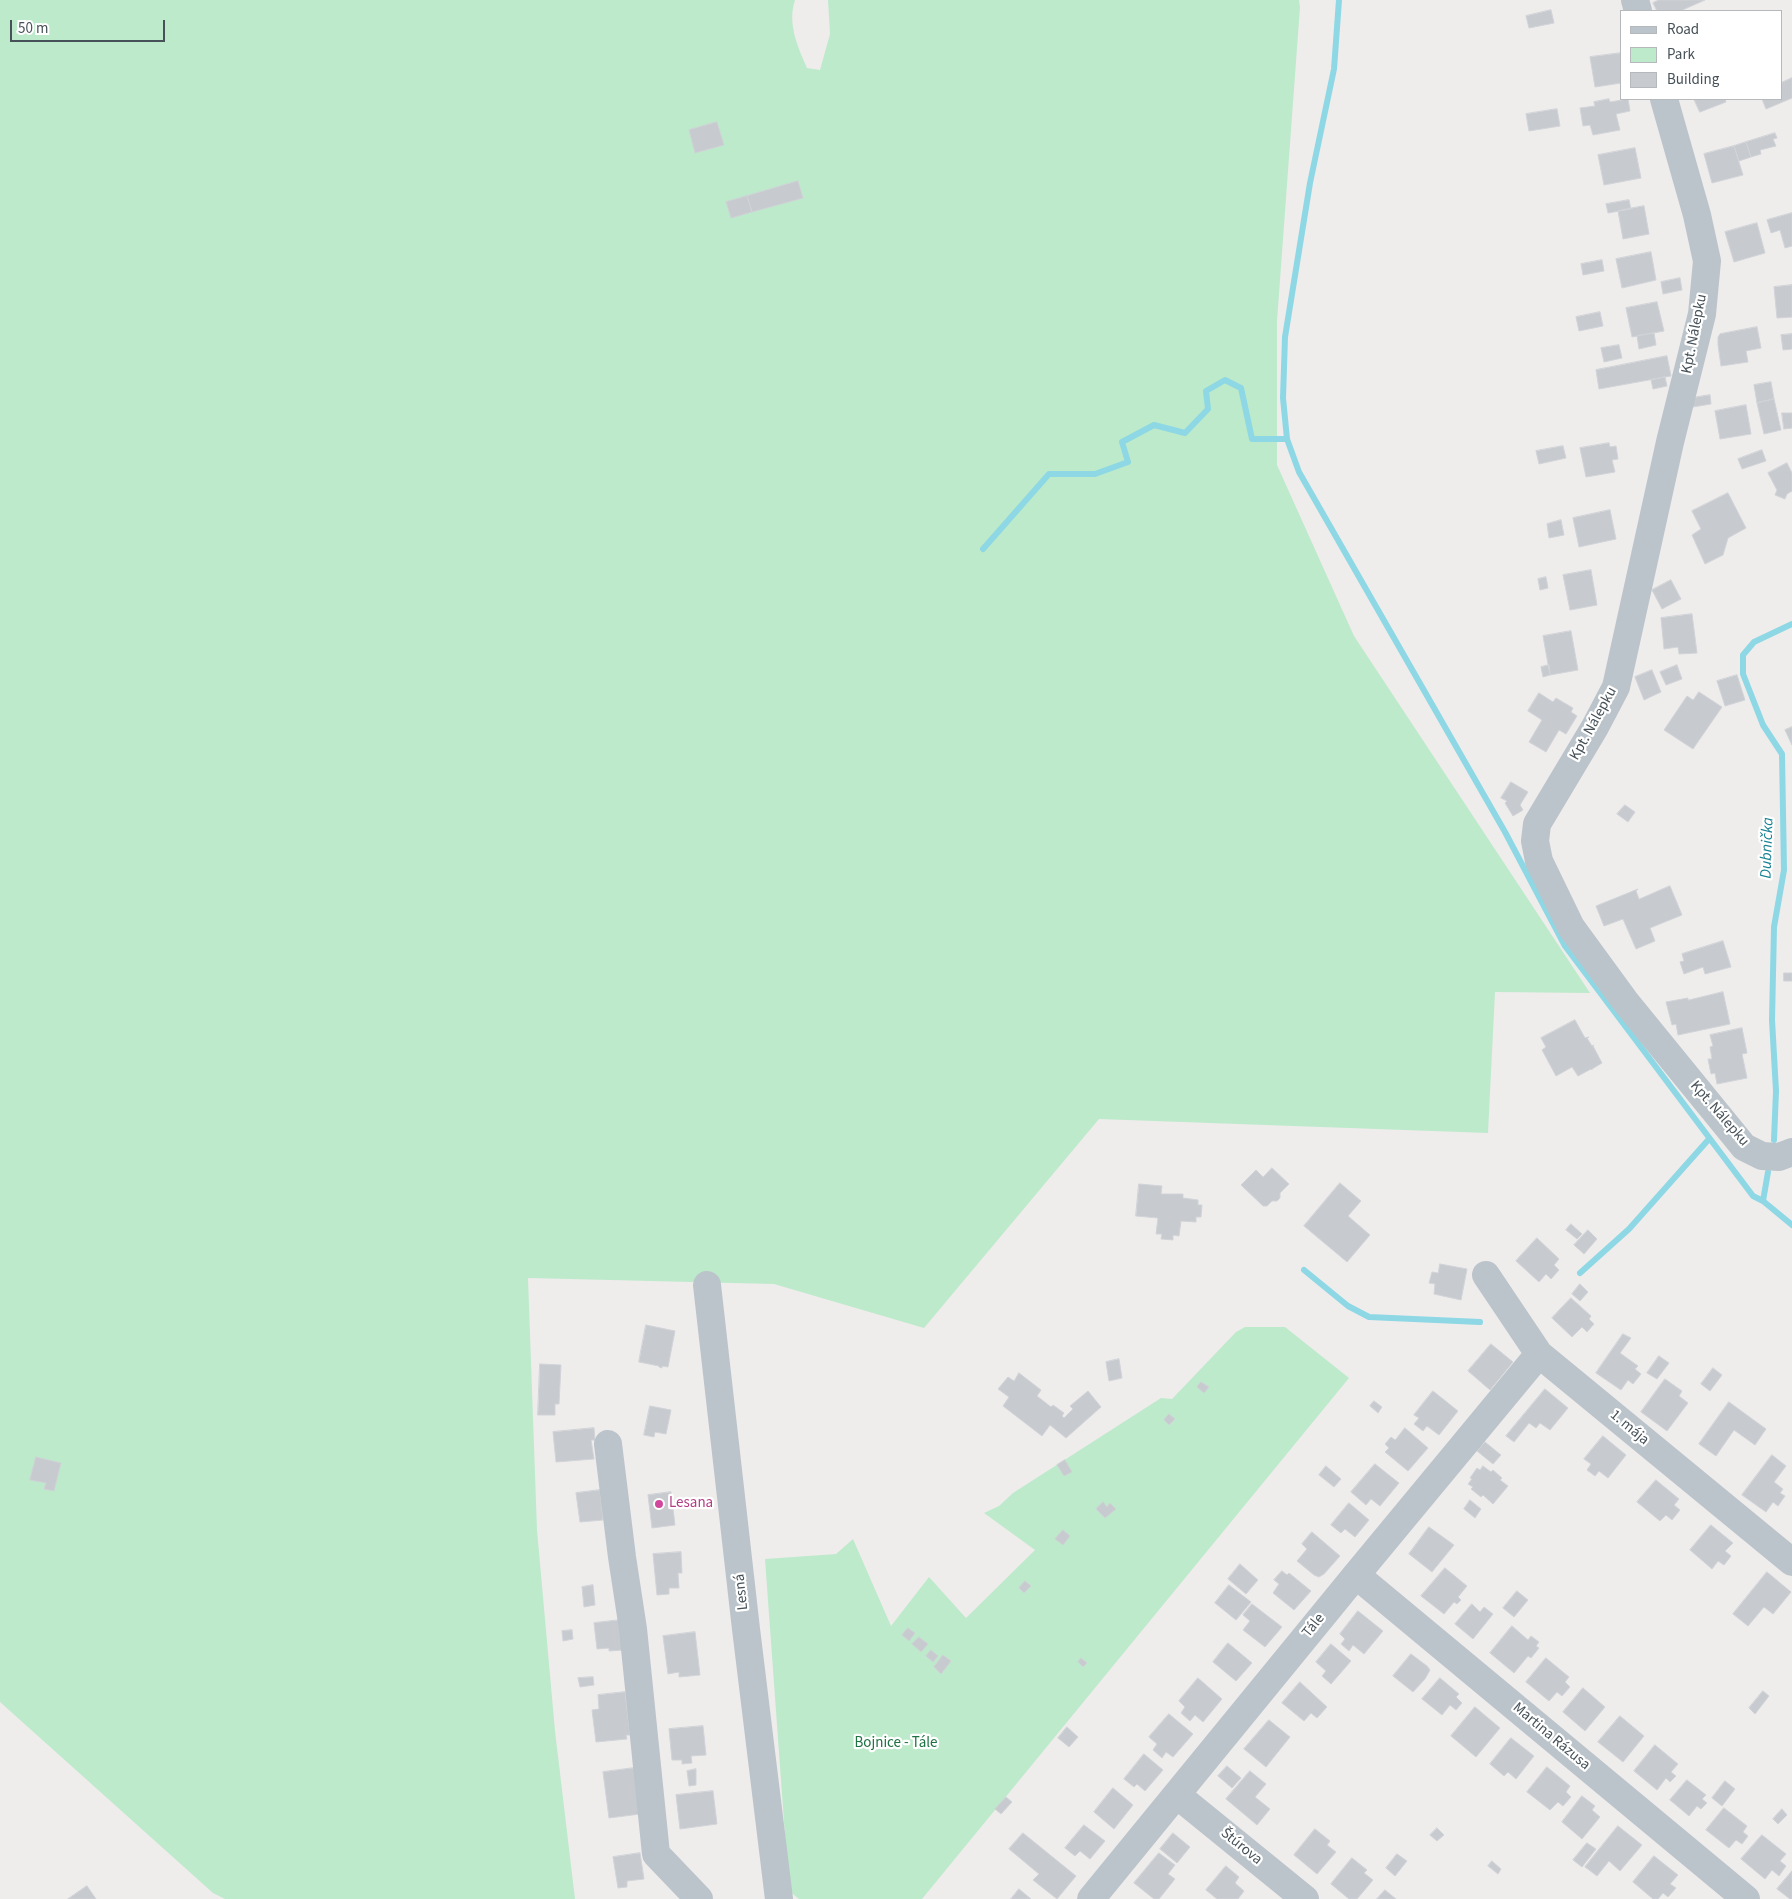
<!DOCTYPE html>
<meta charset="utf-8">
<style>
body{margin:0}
#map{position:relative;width:1792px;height:1899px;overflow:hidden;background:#efecec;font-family:"Source Sans 3",sans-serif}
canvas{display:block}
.legend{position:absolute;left:1620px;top:10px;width:162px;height:90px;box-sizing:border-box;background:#fff;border:1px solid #b5b9bc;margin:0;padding:6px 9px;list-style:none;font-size:15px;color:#465158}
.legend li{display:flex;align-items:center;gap:10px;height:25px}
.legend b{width:25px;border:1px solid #b5b9bc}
.scale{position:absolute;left:10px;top:20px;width:155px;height:22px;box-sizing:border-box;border:2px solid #465158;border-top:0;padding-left:6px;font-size:15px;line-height:18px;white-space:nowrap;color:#465158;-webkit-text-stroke:4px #fff;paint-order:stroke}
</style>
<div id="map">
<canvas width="1792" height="1899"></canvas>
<ul class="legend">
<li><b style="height:6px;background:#bbc4ca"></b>Road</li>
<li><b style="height:14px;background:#bdeacb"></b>Park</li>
<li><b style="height:14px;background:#c7cacf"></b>Building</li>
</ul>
<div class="scale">50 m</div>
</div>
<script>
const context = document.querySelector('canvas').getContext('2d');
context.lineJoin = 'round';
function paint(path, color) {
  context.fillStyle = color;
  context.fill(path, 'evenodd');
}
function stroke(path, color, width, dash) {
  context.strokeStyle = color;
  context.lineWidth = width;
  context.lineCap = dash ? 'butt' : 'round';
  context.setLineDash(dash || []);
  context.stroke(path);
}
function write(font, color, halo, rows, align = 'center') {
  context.font = font + ' "Source Sans 3",sans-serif';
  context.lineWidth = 4.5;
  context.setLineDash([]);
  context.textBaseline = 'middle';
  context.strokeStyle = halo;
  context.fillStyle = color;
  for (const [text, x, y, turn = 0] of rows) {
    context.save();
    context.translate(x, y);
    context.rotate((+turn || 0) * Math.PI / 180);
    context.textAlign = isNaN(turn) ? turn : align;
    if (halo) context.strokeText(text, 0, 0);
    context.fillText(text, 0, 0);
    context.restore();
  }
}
const green = new Path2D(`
 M0 0H795C787 24 798 47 807 68L820 70 830 34 828 0H1299L1300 7 1277 321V465L1354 636 1590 993 1495 992 1488 1133 1099 1119 924 1328 774 1284 528 1278 537 1530 555 1731 575 1899H225L213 1893 0 1702Z
 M1245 1327H1285L1349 1378 922 1899H799L789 1891 765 1559 836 1554 853 1539 891 1626 929 1577 966 1618 1035 1550 984 1513 999 1506 1013 1493 1161 1398 1172 1399 1236 1332Z`);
const stream = new Path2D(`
 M1339 0 1334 69 1310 183 1285 337 1283 398 1287 439 1299 472 1505 832 1565 946 1753 1196 1763 1201 1792 1225
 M983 549 1049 474H1095L1128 462 1122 442 1154 425 1185 433 1208 409 1206 391 1225 380 1241 388 1252 439H1287
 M1774 1140 1776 1091 1772 1020 1774 927 1784 870 1782 754 1763 725 1743 674V655L1754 642 1792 624
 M1763 1201 1768 1172
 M1304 1270 1348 1306 1369 1317 1480 1322
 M1580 1273 1629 1229 1709 1139`);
const building = new Path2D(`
 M1659 0H1705L1680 11H1657L1653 3Z
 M1551 10 1554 23 1529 28 1526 16Z
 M1621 53V83L1595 87 1590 57Z
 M1792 78V98L1766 109 1762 99H1781V83Z
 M1609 99 1610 102 1628 99 1630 111 1616 114 1620 130 1593 135 1590 125 1583 126 1580 108 1595 106 1594 102Z
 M1694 99H1725L1726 102 1700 112Z
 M1557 109 1560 126 1529 131 1526 114Z
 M717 122 724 145 695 153 689 130Z
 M1775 133 1777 138 1773 139 1776 146 1760 150 1761 154 1751 157 1746 142Z
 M1746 142 1751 157 1739 161 1734 146Z
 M1734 146 1743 175 1712 183 1704 154Z
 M1635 148 1641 178 1604 185 1598 155Z
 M798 181 803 198 752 212 747 196Z
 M747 196 752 212 731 218 726 202Z
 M1629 200 1631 209 1608 213 1606 204Z
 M1644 206 1649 234 1623 239 1618 211Z
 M1792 213V246L1785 248 1780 230 1771 233 1767 220Z
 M1757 223 1765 253 1734 262 1725 232Z
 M1651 252 1656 280 1622 288 1616 259Z
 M1602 260 1604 271 1583 275 1581 264Z
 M1680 278 1682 290 1663 294 1661 282Z
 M1792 285V317L1777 318 1774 287Z
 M1657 302 1664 331 1632 337 1626 308Z
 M1600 312 1603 326 1579 331 1576 317Z
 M1757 327 1761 348 1746 351 1748 362 1721 366 1718 345V337L1720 334Z
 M1654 333 1656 345 1639 349 1637 336Z
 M1792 334V349L1783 350 1781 335Z
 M1619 345 1622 358 1604 362 1601 348Z
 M1667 356 1671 376 1599 389 1596 370Z
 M1665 377 1667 386 1653 389 1651 380Z
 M1771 382 1774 399 1757 403 1754 385Z
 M1710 395 1711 404 1693 407 1692 398Z
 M1774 399 1781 430 1764 434 1757 403Z
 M1746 405 1751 434 1720 439 1715 411Z
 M1782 413H1792V428L1784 429Z
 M1609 443 1610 447 1616 446 1618 459 1612 460 1615 472 1586 477 1580 448Z
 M1563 446 1566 458 1539 464 1536 451Z
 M1762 450 1766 461 1742 469 1738 459Z
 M1787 463 1792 473V491L1787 494 1785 499 1775 495 1777 490 1768 473Z
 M1728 493 1746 528 1728 538 1723 555 1705 564 1692 535 1701 529 1692 511Z
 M1610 510 1616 539 1579 547 1573 518Z
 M1561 520 1564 535 1549 538 1547 524Z
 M1591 570 1597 605 1570 610 1563 575Z
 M1546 577 1548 588 1540 590 1538 579Z
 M1671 580 1681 599 1662 609 1652 590Z
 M1692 614 1697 653 1679 654 1678 647 1664 649 1661 618Z
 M1571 631 1578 670 1550 675 1543 636Z
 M1549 665 1550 675 1543 677 1541 667Z
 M1677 665 1682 679 1666 685 1660 672Z
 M1652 670 1661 692 1644 700 1635 677Z
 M1737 675 1745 700 1725 706 1717 681Z
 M1699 692 1722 707 1693 749 1664 730 1687 696 1693 700Z
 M1539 693 1553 702 1556 698 1573 708 1571 712 1577 716 1566 734 1559 730 1546 752 1529 742 1542 720 1528 711Z
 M1792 727V745L1785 730Z
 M1511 782 1528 792 1520 805 1523 810 1513 816 1505 803 1507 801 1501 798Z
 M1625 805 1635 812 1628 822 1617 814Z
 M1670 886 1682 915 1650 928 1655 941 1636 949 1623 919 1604 926 1596 906 1638 889 1636 891 1639 899Z
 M1723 941 1731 967 1705 974 1703 967 1684 974 1680 962 1684 961 1682 954Z
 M1784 973H1792V981H1784Z
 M1723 992 1730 1024 1678 1035 1676 1024 1672 1025 1666 1002 1688 998V1000Z
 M1575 1020 1585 1038 1589 1037 1587 1038 1592 1046 1594 1045 1593 1046 1602 1063 1592 1069V1070L1591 1069 1578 1076 1572 1067 1556 1076 1542 1050 1546 1047 1541 1038Z
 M1742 1028 1747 1053 1742 1054 1747 1078 1717 1084 1715 1073 1711 1074 1708 1059H1712L1710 1047 1713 1046 1710 1035Z
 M1272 1168 1289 1184 1280 1193V1198L1277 1201H1272L1267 1206H1263L1241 1185 1256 1170 1263 1177Z
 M1340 1183 1361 1201 1348 1216 1370 1235 1347 1262 1304 1226Z
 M1139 1184 1162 1186 1161 1194H1183V1198L1198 1200V1205H1202L1201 1217H1196V1222L1181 1221 1179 1236 1173 1235V1240L1161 1239 1162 1234H1156L1158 1218 1136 1216Z
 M1571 1224 1582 1234 1577 1239 1566 1230Z
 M1588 1230 1597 1239 1584 1254 1574 1245Z
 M1537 1238 1559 1259 1554 1265 1559 1270 1551 1279 1546 1274 1539 1282 1516 1261Z
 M1440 1264 1467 1269 1461 1300 1434 1294 1435 1284 1429 1283 1432 1272 1438 1273Z
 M1580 1284 1588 1292 1580 1301 1572 1294Z
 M1571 1298 1591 1316 1589 1319 1594 1324 1587 1332 1582 1327 1572 1337 1552 1318Z
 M646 1325 675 1331 668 1367 662 1366V1368L659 1367V1366L639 1362Z
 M1623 1334 1631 1338 1620 1353 1638 1366 1635 1369 1641 1374 1633 1384 1628 1380 1621 1390 1596 1373Z
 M1491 1344 1513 1362 1490 1390 1468 1371Z
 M1659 1356 1669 1363 1657 1379 1647 1373Z
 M1119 1359 1122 1378 1109 1381 1106 1362Z
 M540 1364 561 1365 559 1404H555V1415H538Z
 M1713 1368 1722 1375 1710 1391 1701 1384Z
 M1019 1373 1041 1390 1037 1396 1051 1407 1053 1405 1064 1413 1062 1416 1064 1418 1073 1409 1070 1406 1088 1391 1101 1407 1066 1438 1050 1425 1042 1436 1003 1406 1009 1397 998 1389 1008 1377 1014 1381Z
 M1665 1379 1682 1391 1679 1396 1688 1403 1667 1431 1641 1412Z
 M1201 1382 1209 1387 1204 1393 1197 1387Z
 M1545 1389 1568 1408 1550 1430 1540 1423 1536 1428 1529 1423 1514 1442 1506 1436Z
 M1433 1391 1458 1411 1439 1435 1427 1426 1423 1431 1414 1424 1419 1418 1414 1415Z
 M1374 1401 1382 1407 1378 1413 1370 1406Z
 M1729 1402 1766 1429 1755 1445 1734 1430 1716 1456 1699 1444Z
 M650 1406 671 1410 666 1434 655 1432 654 1437 644 1435Z
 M1169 1414 1175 1419 1169 1425 1164 1420Z
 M594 1428 595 1440H591L594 1459 556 1462 553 1432Z
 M1405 1428 1428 1448 1408 1471 1385 1452 1389 1448 1385 1444 1391 1437 1395 1440Z
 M1603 1436 1626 1455 1608 1478 1599 1471 1595 1476 1587 1470 1591 1464 1584 1459Z
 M1485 1442 1501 1455 1493 1464 1477 1451Z
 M1772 1455 1786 1466 1774 1482 1783 1489 1780 1493 1785 1496 1778 1506 1773 1502 1766 1512 1742 1495Z
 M36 1457 61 1463 54 1491 44 1489 46 1483 30 1480Z
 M1065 1460 1072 1472 1064 1476 1057 1465Z
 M1375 1464 1399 1483 1380 1506 1371 1499 1366 1505 1351 1492Z
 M1326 1466 1341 1479 1334 1487 1319 1475Z
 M1483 1466 1491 1472 1493 1470 1502 1478 1500 1480 1508 1486 1493 1504 1483 1495 1481 1497 1471 1489 1473 1487 1468 1484 1472 1479 1470 1478 1477 1468 1480 1470Z
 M1656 1480 1679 1499 1674 1505 1680 1510 1672 1520 1666 1515 1660 1521 1637 1502Z
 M600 1490 603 1520 580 1522 576 1493Z
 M671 1492 675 1525 652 1528 648 1495Z
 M1470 1500 1481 1509 1475 1518 1464 1509Z
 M1103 1502 1107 1507 1110 1503 1116 1509 1105 1518 1096 1509Z
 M1349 1503 1369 1520 1355 1537 1345 1529 1341 1533 1331 1525Z
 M1711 1525 1733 1543 1725 1551 1731 1556 1724 1565 1718 1561 1712 1569 1690 1550Z
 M1429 1527 1454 1545 1432 1572 1409 1554Z
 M1063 1530 1070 1536 1063 1545 1055 1539Z
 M1312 1532 1340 1556 1324 1574 1319 1577 1314 1575 1297 1561 1307 1549 1302 1544Z
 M681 1552 682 1573H678L679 1588H669V1594L657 1595 653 1554Z
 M1240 1564 1258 1580 1246 1594 1228 1579Z
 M1445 1568 1467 1586 1458 1597 1461 1600 1457 1604 1454 1602 1444 1614 1421 1596Z
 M1282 1571 1287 1575 1289 1573 1311 1591 1294 1610 1273 1593 1279 1584 1274 1580Z
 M1767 1572 1791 1592 1773 1614 1764 1607 1748 1626 1733 1614Z
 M1025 1581 1031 1586 1024 1593 1019 1588Z
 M593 1585 595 1605 584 1607 582 1587Z
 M1229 1585 1251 1602 1236 1620 1215 1603Z
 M1517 1591 1528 1600 1514 1617 1503 1608Z
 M1252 1604 1282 1627 1265 1647 1243 1630 1250 1621 1243 1615Z
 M1472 1604 1480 1612 1484 1607 1493 1614 1473 1639 1455 1624Z
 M1358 1611 1383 1631 1364 1654 1353 1645 1349 1651 1341 1644 1345 1639 1340 1634Z
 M620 1620 624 1650 609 1651V1648L597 1649 594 1623Z
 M1512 1626 1528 1640 1531 1636 1539 1642 1536 1646 1539 1648 1531 1658 1528 1656 1514 1673 1490 1653Z
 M908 1628 915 1633 909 1641 902 1635Z
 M572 1630 573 1639 563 1641 562 1631Z
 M695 1632 700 1675 679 1677V1672L668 1674 663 1636Z
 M919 1637 928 1644 921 1652 912 1644Z
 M1228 1643 1252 1663 1236 1681 1213 1662Z
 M1331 1644 1351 1661 1331 1684 1322 1676 1326 1671 1316 1662Z
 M931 1650 938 1656 933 1662 926 1656Z
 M1411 1654 1427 1666 1430 1670 1425 1679 1413 1692 1393 1676Z
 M943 1655 951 1661 941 1674 934 1667Z
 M1081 1658 1087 1663 1083 1667 1078 1662Z
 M1546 1658 1569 1677 1565 1682 1570 1687 1562 1696 1557 1692 1549 1701 1526 1682Z
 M593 1677 594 1685 580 1687 578 1678Z
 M1198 1678 1222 1699 1203 1722 1195 1715 1190 1721 1181 1713 1185 1707 1179 1701Z
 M1440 1678 1459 1694 1456 1697 1462 1703 1456 1710 1450 1705 1442 1715 1422 1699Z
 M1300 1682 1327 1707 1317 1718 1311 1713 1304 1721 1282 1703Z
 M1583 1688 1605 1707 1585 1731 1563 1712Z
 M1763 1691 1769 1696 1755 1714 1749 1708Z
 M625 1692 630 1735H626L627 1739 596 1742 592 1710 599 1709 598 1695Z
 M1475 1707 1500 1728 1476 1757 1451 1736Z
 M1169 1714 1193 1734 1173 1757 1166 1752 1162 1758 1153 1750 1157 1744 1149 1737Z
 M1620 1716 1644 1736 1623 1762 1598 1742Z
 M1269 1720 1290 1737 1266 1767 1244 1749Z
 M703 1726 706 1755 691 1756 692 1763 682 1764V1760H672L669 1729Z
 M1067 1727 1078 1737 1069 1747 1058 1738Z
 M1511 1738 1534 1756 1516 1779 1508 1772 1504 1776 1490 1764Z
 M1655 1745 1678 1764 1671 1772 1676 1776 1670 1782 1666 1778 1657 1790 1634 1771Z
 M1144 1754 1163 1770 1145 1791 1137 1784 1134 1787 1124 1779Z
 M1227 1766 1241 1778 1232 1788 1218 1776Z
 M1547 1767 1570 1786 1566 1792 1571 1797 1563 1806 1558 1802 1550 1810 1527 1792Z
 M634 1768 640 1814 609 1818 603 1772Z
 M696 1769V1785L689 1786 687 1771Z
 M1250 1771 1266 1784 1255 1797 1270 1809 1257 1825 1226 1799Z
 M1687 1780 1706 1795 1702 1799 1707 1803 1701 1809 1697 1806 1689 1816 1670 1800Z
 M1725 1781 1735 1789 1722 1806 1712 1798Z
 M1113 1788 1133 1805 1114 1829 1094 1812Z
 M713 1791 717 1824 680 1829 676 1795Z
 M1582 1796 1595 1806 1592 1810 1600 1817 1582 1839 1562 1822Z
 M1006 1797 1012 1802 1001 1814 995 1809Z
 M1724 1808 1747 1826 1743 1832 1748 1836 1742 1844 1736 1840 1729 1848 1706 1830Z
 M1782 1809 1787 1815 1778 1824 1773 1819Z
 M1084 1825 1105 1841 1090 1859 1080 1851 1075 1856 1065 1848Z
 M1618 1826 1642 1845 1620 1871 1609 1861 1597 1876 1585 1867Z
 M1437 1828 1444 1835 1437 1841 1430 1835Z
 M1315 1829 1330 1841 1327 1845 1336 1852 1317 1874 1294 1855Z
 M1023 1833 1076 1876 1057 1899 1033 1880 1039 1874 1009 1849Z
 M1173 1833 1190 1847 1177 1863 1160 1849Z
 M1762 1835 1786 1854 1780 1861 1786 1866 1779 1876 1772 1870 1765 1879 1741 1859Z
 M1587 1843 1596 1849 1582 1867 1573 1860Z
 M640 1853 644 1879 627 1881V1887L618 1888 613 1857Z
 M1159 1853 1175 1865 1168 1874 1175 1879 1159 1899H1154L1134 1883Z
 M1397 1854 1407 1861 1395 1876 1386 1868Z
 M1654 1856 1678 1875 1670 1884 1676 1888 1668 1897 1663 1893 1658 1899H1653L1633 1882Z
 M1352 1858 1367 1870 1364 1873 1373 1880 1357 1899H1349L1331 1884Z
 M1492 1861 1501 1869 1498 1874 1488 1866Z
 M1226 1866 1239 1877 1235 1883 1244 1891 1238 1899H1217L1206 1890Z
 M1792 1871V1899H1790L1777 1889Z
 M87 1886 96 1899H68Z
 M1019 1889 1031 1899H1011Z
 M1385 1890 1396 1899H1377Z`);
const minor = new Path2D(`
 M1635 0 1638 11
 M1664 99 1697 215 1707 261 1702 314 1670 442 1616 687 1595 727 1537 824 1535 841 1539 861 1571 927 1625 1001 1744 1147 1762 1156 1779 1157 1792 1152
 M1486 1275 1539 1354 1792 1562
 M707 1285 746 1629 779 1899
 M608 1444 622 1557 633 1629 656 1854 699 1899
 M1356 1575 1746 1899
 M1177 1795 1305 1899
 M1091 1899 1356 1575 1539 1354`);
const markers = [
 [659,1504,5,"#d1479c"]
];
const streetNames = [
 ["Kpt. Nálepku",1695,334,-79],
 ["Kpt. Nálepku",1594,724,-61],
 ["Kpt. Nálepku",1719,1114,49],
 ["1. mája",1629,1428,40],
 ["Lesná",742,1592,-96],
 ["Tále",1314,1626,-51],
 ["Martina Rázusa",1551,1737,40],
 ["Štúrova",1241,1847,39]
];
const hotelNames = [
 ["Lesana",669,1504]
];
const parkNames = [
 ["Bojnice - Tále",896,1744]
];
const waterNames = [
 ["Dubnička",1768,848,-88]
];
paint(green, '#bdeacb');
stroke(stream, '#8dd8e4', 6);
paint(building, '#c7cacf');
stroke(building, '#d0d3d7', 1);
stroke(minor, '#bbc4ca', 28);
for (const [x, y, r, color] of markers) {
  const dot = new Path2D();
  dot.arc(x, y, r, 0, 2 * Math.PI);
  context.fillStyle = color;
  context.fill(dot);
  stroke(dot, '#fff', 2);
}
write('15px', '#465158', '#fff', streetNames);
write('15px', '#b23c85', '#fff', hotelNames, 'left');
write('15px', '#1d7242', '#fff', parkNames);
write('italic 16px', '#178293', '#fff', waterNames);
</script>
